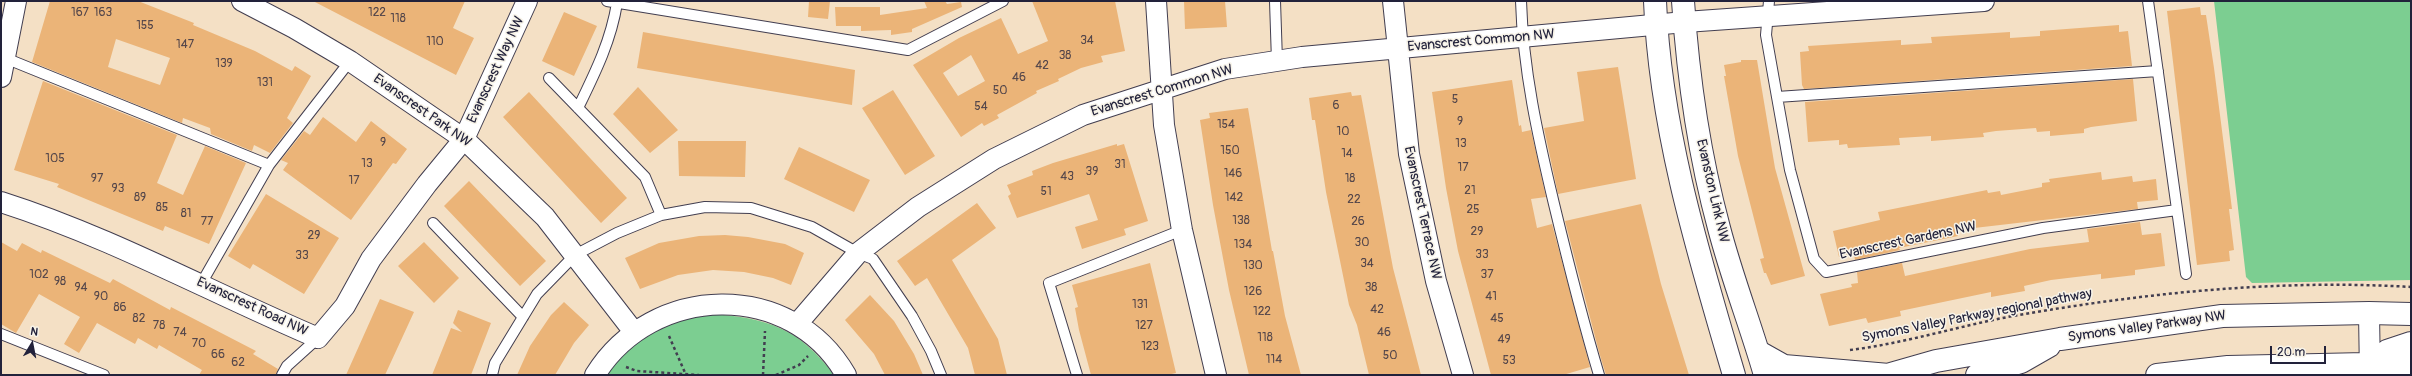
<!DOCTYPE html>
<style>
body{margin:0}
#map{position:relative;width:2412px;height:376px;overflow:hidden;background:#f4e0c5;font-family:Pangolin,sans-serif}
canvas{display:block}
.frame{position:absolute;inset:0;border:2px solid #22223b;pointer-events:none}
.north{position:absolute;left:12px;top:324px;width:40px;height:40px;-webkit-text-stroke:3px #f7f3e8;paint-order:stroke;rotate:10deg;font-size:11px;font-weight:700;line-height:16px;text-align:center;color:#22223b}
.north::after{content:'';display:block;margin:auto;width:14px;height:18px;background:#22223b;clip-path:polygon(50% 0,100% 100%,50% 72%,0 100%)}
.scale{position:absolute;left:2270px;top:346px;width:56px;height:18px;box-sizing:border-box;border:2px solid #22223b;border-top:0;padding-left:5px;font-size:12px;line-height:14px;white-space:nowrap;color:#22223b;-webkit-text-stroke:3px #f7f3e8;paint-order:stroke}
</style>
<div id="map">
<canvas width="2412" height="376"></canvas>
<div class="frame"></div>
<div class="north">N</div>
<div class="scale">20 m</div>
</div>
<script>
const context = document.querySelector('canvas').getContext('2d');
context.lineJoin = 'round';
function paint(path, color) {
  context.fillStyle = color;
  context.fill(path, 'evenodd');
}
function stroke(path, color, width, dash) {
  context.strokeStyle = color;
  context.lineWidth = width;
  context.lineCap = dash ? 'butt' : 'round';
  context.setLineDash(dash || []);
  context.stroke(path);
}
function write(font, color, halo, rows, align = 'center') {
  context.font = font + ' Pangolin,sans-serif';
  context.lineWidth = 3;
  context.setLineDash([]);
  context.textBaseline = 'middle';
  context.strokeStyle = halo;
  context.fillStyle = color;
  for (const [text, x, y, turn = 0] of rows) {
    context.save();
    context.translate(x, y);
    context.rotate((+turn || 0) * Math.PI / 180);
    context.textAlign = isNaN(turn) ? turn : align;
    if (halo) context.strokeText(text, 0, 0);
    context.fillText(text, 0, 0);
    context.restore();
  }
}
const green = new Path2D(`
 M2214 1H2411V280L2252 283 2246 277Z
 M711 314C768 318 799 328 834 375H605C623 351 646 331 675 321 686 317 699 316 711 314Z`);
const building = new Path2D(`
 M50 1H138L194 23 193 25 255 51 292 71 295 66 311 76 287 118 293 123 270 153 254 145 252 151 211 134 210 128 183 118 182 123 32 62ZM116 39 170 58 160 85 108 67Z
 M313 1H465L453 28 474 38 456 75Z
 M809 1H830L828 19 808 17Z
 M924 1H945L947 4 961 2 962 7 912 29V32L891 35V30L861 31V26H836L835 7H880V15L927 8Z
 M1032 1H1115L1125 51 1101 56 1103 62 1081 68 1058 79 1059 81 1036 91 1037 93 997 115 999 118 984 126 982 123 961 137 913 65 959 38 1001 18 1018 54 1048 41ZM971 55 985 81 958 96 943 73Z
 M1184 1H1225L1227 27 1185 29Z
 M2200 7 2201 15H2206L2214 68 2232 209H2229L2234 250 2229 251 2230 261 2197 265 2167 11Z
 M564 12 597 26 574 76 542 61Z
 M2119 25V32L2128 31 2132 66 1804 89 1802 85 1800 52 1809 51 1808 46 1901 40V45L1932 43 1931 37 2010 32V38L2040 36V31Z
 M643 32 855 70 852 105 637 68Z
 M1741 60H1757L1775 168 1805 276 1771 285 1766 273H1764L1760 259 1764 258 1738 156 1724 76H1726L1724 65 1741 62Z
 M1618 67 1636 179 1558 194 1544 128 1584 121 1577 72Z
 M2133 79 2137 121 2091 127 2084 129V133L2050 136V131L2037 132 2036 128 1996 131 1983 133 1984 137 1931 141V136L1899 138 1900 145 1848 148 1847 144 1839 145V140L1808 142 1805 102Z
 M1512 80 1519 126 1521 125 1522 132 1531 130 1546 197 1531 199 1537 228 1552 224 1590 367 1563 375H1491L1458 251 1446 188 1432 92Z
 M43 81 177 135 157 183 183 195 205 146 246 163 209 244 165 226 163 231 57 187 59 184 14 170Z
 M638 87 678 130 650 153 613 114Z
 M893 90 935 156 905 175 862 108Z
 M529 92 627 198 601 223 503 117Z
 M1351 92 1352 96 1361 95 1393 268 1421 375H1369L1357 325 1349 305 1326 192 1315 120H1312L1309 98Z
 M1248 108 1272 251H1273L1285 316 1301 375H1249L1229 290 1213 205 1200 120 1210 118 1209 113Z
 M323 117 356 142 371 121 407 149 396 164 393 163 351 220 283 170 288 163 281 160 304 131 310 135Z
 M678 141H746L745 177 679 176Z
 M1117 144V146L1124 144 1148 221 1124 229 1126 235 1082 249 1075 227 1098 220 1089 194 1017 218 1008 196 1011 194 1007 185 1033 175 1032 171 1053 163Z
 M799 147 870 180 854 212 784 179Z
 M2101 172 2102 180 2132 176 2133 182 2156 179 2158 200 2137 202 2138 209 1957 230 1958 236 1899 248 1900 250 1855 260 1854 254 1839 257 1833 231 1880 220 1878 212 1987 190 1988 193 2000 191 2001 195 2042 187V183L2050 182 2049 179Z
 M469 181 546 261 520 286 444 206Z
 M266 194 339 238 304 294 253 264 250 269 228 256Z
 M977 203 996 228 952 260 998 339 1007 375H975L968 348 927 278 915 286 897 261Z
 M1641 204 1661 284 1689 375H1606L1599 352 1565 221Z
 M2140 222 2142 235 2161 233 2165 266 2135 270V275L2101 279V274L2051 280 2024 286 2025 291 1991 297V292L1900 311 1901 316 1868 323 1866 318 1829 326 1820 294 1852 287 1851 284 1858 283 1857 272 1902 263 1905 276 2030 249 2089 242 2087 229Z
 M725 235 748 237 785 244 804 253 791 285 773 278 744 272 713 270 678 275 640 289 625 258 659 243 699 236Z
 M1 242 17 251 22 243 41 253 42 250 110 283 113 279 170 310 171 307 256 351 253 354 278 369 276 375H199L202 370 159 345 157 349 138 338 135 344 97 323 79 353 64 344 80 317 39 294 16 333 1 324Z
 M424 242 459 278 434 303 398 266Z
 M1150 263 1176 373 1167 375H1091L1079 330 1075 308 1078 307 1072 285Z
 M870 295 894 321 914 354 923 375H885L874 354 845 320Z
 M380 299 414 312 385 375H346Z
 M564 302 589 325 574 343 555 375H517L530 346 551 315Z
 M458 310 491 323 471 375H432L451 328 462 332 453 323Z`);
const path = new Path2D(`
 M669 336 686 375
 M1850 350C1906 343 1959 326 2013 316 2144 293 2278 279 2411 287
 M626 367 637 371 699 375
 M763 375 765 331
 M776 375 799 365 808 356`);
const lane = new Path2D(`
 M607 1 908 50 1003 1
 M1275 1 1277 61
 M1521 1C1523 70 1538 137 1554 204 1568 262 1582 318 1599 375
 M1769 1 1766 35 1790 170 1814 259 1826 272 2043 228 2177 210
 M2148 1 2186 274
 M5 58 269 165
 M549 78 645 177 661 215
 M1777 97 2158 71
 M578 108C595 73 611 41 617 3
 M433 223 523 317
 M201 284 269 165 350 61
 M1 334 104 375
 M282 375 287 366 318 338
 M492 375 495 363 537 294 575 255 617 233 661 215 705 207 751 208 812 227 858 253 873 259 912 316 931 351 941 375
 M1077 375 1049 283 1182 230`);
const street = new Path2D(`
 M242 1 294 28 350 61 464 139 545 217 634 332
 M1156 1 1164 125 1182 230 1216 375
 M1393 1 1409 154 1436 281 1463 375
 M1 77 16 1
 M1 202C111 237 212 293 318 338L345 306 371 259 427 184 464 139 527 1
 M2369 313 2370 375
 M797 324 858 253 918 207 994 159 1083 115 1225 69 1302 57 1685 22 1984 1
 M595 375C652 283 791 279 846 375`);
const secondary = new Path2D(`
 M1655 1C1660 129 1698 253 1734 375
 M1683 1C1688 77 1699 154 1719 228 1732 278 1751 326 1765 375
 M1759 352 1784 366 1889 375
 M2371 362 2387 351 2411 343
 M1887 375 1936 361 2060 339 2222 316 2369 313 2411 314
 M1977 375 2021 362 2049 346
 M2157 375 2228 367 2411 363`);
const numberNames = [
 ["167",80,13],
 ["163",103,13],
 ["122",377,13],
 ["118",398,19],
 ["155",145,26],
 ["34",1087,41],
 ["110",435,42],
 ["147",185,45],
 ["38",1065,56],
 ["139",224,64],
 ["42",1042,66],
 ["46",1019,78],
 ["131",265,83],
 ["50",1000,91],
 ["5",1455,100],
 ["6",1336,106],
 ["54",981,107],
 ["9",1460,122],
 ["154",1226,125],
 ["10",1343,132],
 ["9",383,143],
 ["13",1461,144],
 ["150",1230,151],
 ["14",1347,154],
 ["105",55,159],
 ["13",367,164],
 ["31",1120,165],
 ["17",1463,168],
 ["39",1092,172],
 ["146",1233,174],
 ["43",1067,177],
 ["97",97,179],
 ["18",1350,179],
 ["17",354,181],
 ["93",118,189],
 ["21",1470,191],
 ["51",1046,192],
 ["89",140,198],
 ["142",1234,198],
 ["22",1354,200],
 ["85",162,208],
 ["25",1473,210],
 ["81",186,214],
 ["138",1241,221],
 ["77",207,222],
 ["26",1358,222],
 ["29",1477,232],
 ["29",314,236],
 ["30",1362,243],
 ["134",1243,245],
 ["33",1482,255],
 ["33",302,256],
 ["34",1367,264],
 ["130",1253,266],
 ["102",39,275],
 ["37",1487,275],
 ["98",60,282],
 ["94",81,288],
 ["38",1371,288],
 ["126",1253,292],
 ["90",101,297],
 ["41",1491,297],
 ["131",1140,305],
 ["86",120,308],
 ["42",1377,310],
 ["122",1262,312],
 ["82",139,319],
 ["45",1497,319],
 ["78",159,326],
 ["127",1144,326],
 ["74",180,333],
 ["46",1384,333],
 ["118",1265,338],
 ["49",1504,340],
 ["70",199,344],
 ["123",1150,347],
 ["66",218,355],
 ["50",1390,356],
 ["114",1274,360],
 ["53",1509,361],
 ["62",238,363]
];
const streetNames = [
 ["Evanscrest Common NW",1481,41,-5],
 ["Evanscrest Way NW",496,70,-65],
 ["Evanscrest Common NW",1162,91,-17],
 ["Evanscrest Park NW",422,111,35],
 ["Evanston Link NW",1712,191,77],
 ["Evanscrest Terrace NW",1422,213,78],
 ["Evanscrest Gardens NW",1908,241,-12],
 ["Evanscrest Road NW",252,307,25],
 ["Symons Valley Parkway regional pathway",1977,316,-11],
 ["Symons Valley Parkway NW",2147,327,-8]
];
paint(green, '#7cce91');
paint(building, '#ebb478');
stroke(lane, '#423e50', 12);
stroke(street, '#423e50', 22);
stroke(secondary, '#423e50', 24);
stroke(path, '#423e50', 2.5, [3, 3]);
stroke(lane, '#fff', 10);
stroke(street, '#fff', 20);
stroke(secondary, '#fff', 22);
write('12px', '#54464a', null, numberNames);
write('14px', '#22223b', '#f7f3e8', streetNames);
</script>
